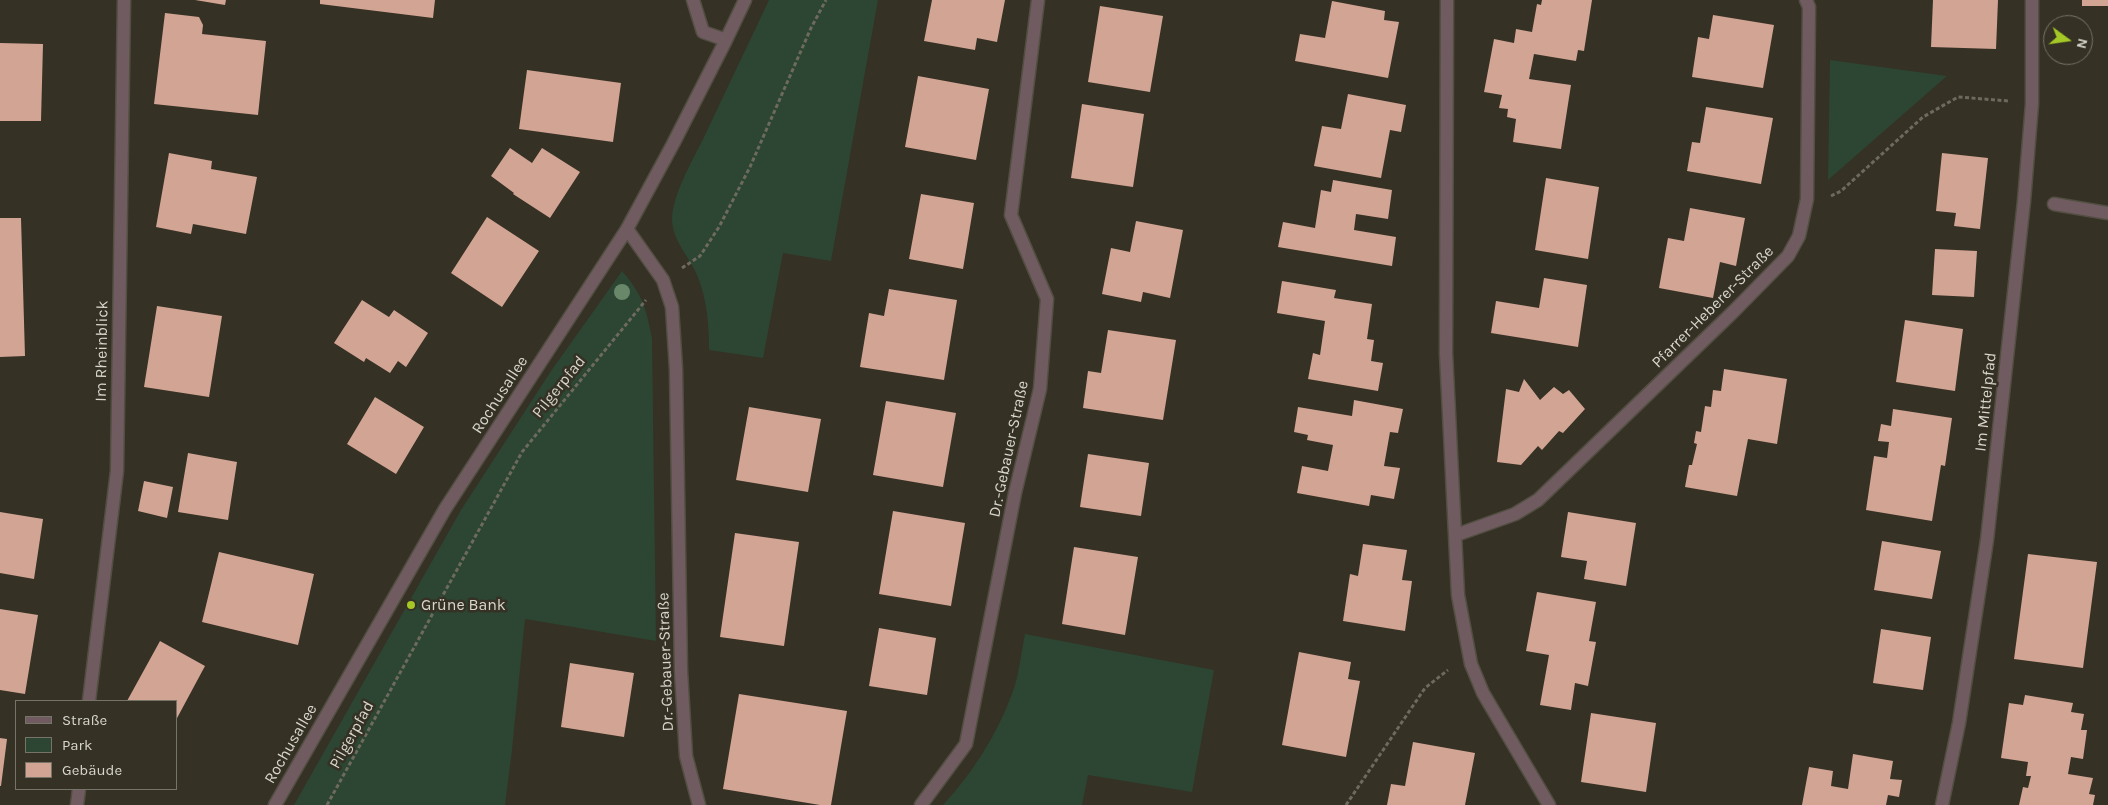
<!DOCTYPE html>
<meta charset="utf-8">
<style>
body{margin:0}
#map{position:relative;width:2108px;height:805px;overflow:hidden;background:#353124;font-family:Karla,sans-serif}
canvas{display:block}
.legend{position:absolute;left:15px;top:700px;width:162px;height:90px;box-sizing:border-box;background:#353124;border:1px solid #767368;margin:0;padding:6px 9px;list-style:none;font-size:15px;color:#d8d6cd}
.legend li{display:flex;align-items:center;gap:10px;height:25px}
.legend b{width:25px;border:1px solid #767368}
.north{position:absolute;left:2043px;top:15px;width:50px;height:50px;box-sizing:border-box;background:#353124;border:1px solid #767368;border-radius:50%;rotate:104deg;font-size:14px;font-weight:700;line-height:20px;text-align:center;color:#d8d6cd}
.north::after{content:'';display:block;margin:auto;width:18px;height:22px;background:#a4c825;clip-path:polygon(50% 0,100% 100%,50% 72%,0 100%)}
</style>
<div id="map">
<canvas width="2108" height="805"></canvas>
<ul class="legend">
<li><b style="height:6px;background:#705c60"></b>Straße</li>
<li><b style="height:14px;background:#2d4533"></b>Park</li>
<li><b style="height:14px;background:#d2a494"></b>Gebäude</li>
</ul>
<div class="north">N</div>
</div>
<script>
const context = document.querySelector('canvas').getContext('2d');
context.lineJoin = 'round';
function paint(path, color) {
  context.fillStyle = color;
  context.fill(path, 'evenodd');
}
function stroke(path, color, width, dash) {
  context.strokeStyle = color;
  context.lineWidth = width;
  context.lineCap = dash ? 'butt' : 'round';
  context.setLineDash(dash || []);
  context.stroke(path);
}
function write(font, color, halo, rows, align = 'center') {
  context.font = font + ' Karla,sans-serif';
  context.lineWidth = 5;
  context.setLineDash([]);
  context.textBaseline = 'middle';
  context.strokeStyle = halo;
  context.fillStyle = color;
  for (const [text, x, y, turn = 0] of rows) {
    context.save();
    context.translate(x, y);
    context.rotate((+turn || 0) * Math.PI / 180);
    context.textAlign = isNaN(turn) ? turn : align;
    if (halo) context.strokeText(text, 0, 0);
    context.fillText(text, 0, 0);
    context.restore();
  }
}
const green = new Path2D(`
 M769 0H878L831 261 783 253 763 358 709 350C709 324 707 299 697 275 689 256 673 242 672 220 672 194 694 158 705 135 726 90 748 45 769 0Z
 M1830 60 1947 76 1828 180Z
 M622 271C643 295 646 308 652 338L656 641 525 619 512 750 505 805H294L461 510 551 371Z
 M1025 634 1214 670 1192 792 1088 775 1082 805H943C973 772 996 736 1012 694 1019 676 1021 653 1025 634Z`);
const building = new Path2D(`
 M195 0H226L225 5Z
 M320 0H435L433 18 320 4Z
 M932 0H1005L997 42 977 38 975 50 924 41Z
 M1542 0H1592L1584 51 1578 50 1576 61 1534 54 1529 79 1571 85 1561 149 1513 142 1516 119 1507 117 1508 109 1499 108 1502 95 1484 92 1494 39 1514 43 1516 29 1532 32 1537 4 1541 5Z
 M1933 0H1998L1996 49 1931 47Z
 M2082 0H2108V6H2082Z
 M1332 1 1385 11 1384 20 1399 22 1388 78 1295 61 1300 34 1325 38Z
 M1100 6 1163 16 1150 92 1088 82Z
 M165 13 199 17 203 25 202 34 266 41 258 115 154 104Z
 M1713 15 1774 25 1763 88 1692 77 1698 37 1709 39Z
 M0 43 43 44 41 121H0Z
 M527 70 621 83 613 142 519 129Z
 M918 76 989 89 976 160 905 147Z
 M1348 94 1406 105 1401 132 1390 130 1381 178 1314 166 1322 126 1341 129Z
 M1082 104 1144 114 1133 187 1071 178Z
 M1706 107 1773 118 1761 184 1687 171 1692 142 1700 143Z
 M510 148 532 163 542 148 580 172 550 218 513 194 514 193 491 176Z
 M169 153 212 161 211 169 257 177 246 234 193 224 191 234 156 227Z
 M1942 153 1988 158 1980 229 1954 226 1956 213 1936 211Z
 M1546 178 1599 187 1588 259 1535 250Z
 M1333 180 1392 190 1388 219 1356 214 1354 230 1396 237 1392 266 1278 247 1283 222 1315 228 1321 190 1331 192Z
 M921 194 974 203 963 269 909 259Z
 M1690 208 1745 218 1736 266 1720 262 1713 298 1659 288 1668 238 1684 241Z
 M487 217 539 251 502 307 451 273Z
 M0 218H21L25 356 0 357Z
 M1136 221 1183 230 1170 298 1143 292 1141 302 1102 294 1111 248 1130 252Z
 M1935 249 1977 251 1974 297 1932 295Z
 M1544 278 1587 285 1578 347 1491 333 1496 301 1539 308Z
 M1282 281 1336 290 1334 298 1372 304 1367 339 1374 340 1371 361 1383 363 1378 391 1308 379 1313 353 1320 355 1325 321 1277 313Z
 M889 289 957 300 944 380 860 367 869 313 884 316Z
 M362 300 389 317 394 310 428 333 406 367 398 361 390 373 366 358 364 362 334 343Z
 M157 306 222 316 209 397 144 387Z
 M1905 320 1963 329 1955 391 1896 382Z
 M1108 330 1176 340 1163 420 1083 408 1088 371 1101 373Z
 M1724 369 1787 379 1777 444 1748 439 1737 496 1685 487 1689 465H1692L1697 444 1694 443 1696 431 1701 432 1705 406 1711 407 1713 390 1721 391Z
 M1524 379 1540 400 1554 387 1563 394 1569 390 1585 409 1563 433 1559 431 1542 450 1538 446 1521 465 1497 462 1506 389 1519 392Z
 M375 397 424 427 396 474 347 444Z
 M1354 400 1403 409 1398 433 1390 432 1384 466 1400 468 1394 499 1371 495 1369 506 1297 493 1302 466 1328 471 1333 445 1307 440 1308 435 1294 432 1298 407 1352 416Z
 M886 401 956 413 943 487 873 475Z
 M749 407 821 419 808 492 736 480Z
 M1893 409 1952 418 1945 466 1941 465 1932 521 1866 510 1874 456 1887 458 1889 442 1878 441 1881 424 1891 426Z
 M188 453 237 462 228 520 178 512Z
 M1088 454 1149 463 1141 516 1080 507Z
 M144 481 173 487 167 518 138 511Z
 M893 511 965 523 951 606 879 594Z
 M0 512 43 519 34 579 0 573Z
 M1568 512 1636 523 1626 586 1584 579 1587 561 1561 557Z
 M735 533 799 542 784 646 720 637Z
 M1882 541 1941 551 1932 599 1874 590Z
 M1363 544 1407 550 1402 580 1412 581 1405 631 1343 621 1350 574 1358 576Z
 M1074 547 1138 557 1125 635 1062 624Z
 M219 552 314 574 298 645 202 622Z
 M2028 554 2097 562 2083 668 2014 659Z
 M1537 592 1596 602 1589 641 1596 642 1588 686 1575 683 1571 710 1540 705 1549 655 1526 651Z
 M0 609 38 615 25 694 0 690Z
 M879 628 936 638 927 695 869 686Z
 M1881 629 1931 637 1923 690 1873 683Z
 M160 641 205 666 176 720V701H127Z
 M1299 652 1351 662 1348 679 1360 681 1346 757 1282 745Z
 M570 663 634 673 624 737 561 727Z
 M739 694 847 711 831 805H820L723 789Z
 M2025 695 2073 703 2071 712 2084 714 2081 730H2087L2083 759 2071 757 2068 774 2093 778 2089 794 2095 795 2093 805H2019L2023 787 2028 788 2031 776H2026L2028 762 2001 758 2009 703 2023 705Z
 M1591 713 1656 723 1646 792 1581 782Z
 M0 738 7 739 1 786H0Z
 M1413 742 1475 753 1465 805H1387L1391 784 1405 786Z
 M1853 754 1893 761 1890 779 1902 780 1899 797 1888 795 1886 805H1802L1809 767 1833 771 1831 786 1848 789Z`);
const path = new Path2D(`
 M1831 196 1841 191 1923 117 1958 97 2009 101
 M682 268 700 256 719 227 750 167 811 28 826 0
 M327 805 522 452 646 300
 M1346 805 1425 688 1448 670`);
const minor = new Path2D(`
 M693 0 703 32 726 40
 M1447 0 1446 353 1458 595 1471 664 1483 693 1549 805
 M2054 204 2108 213
 M627 229 663 280 672 307 676 369 681 671 686 756 699 805
 M1456 535 1515 514 1538 500 1733 312 1788 256 1799 236 1807 199 1809 7 1806 0
 M89 701 117 471 124 0
 M77 805 79 789
 M275 805 445 509 627 229 673 144 726 40 745 0
 M921 805 966 744 1015 493 1040 389 1047 299 1011 215 1038 0
 M1942 805 1959 723 1987 540 2024 201 2032 104V0`);
const trees = [
 [622,292]
];
const markers = [
 [411,605,5,"#a4c825"]
];
const streetNames = [
 ["Pfarrer-Heberer-Straße",1713,307,-45],
 ["Im Rheinblick",102,351,-89],
 ["Pilgerpfad",559,387,-51],
 ["Rochusallee",500,395,-57],
 ["Im Mittelpfad",1986,402,-84],
 ["Dr.-Gebauer-Straße",1009,449,-78],
 ["Dr.-Gebauer-Straße",666,662,-92],
 ["Pilgerpfad",352,735,-61],
 ["Rochusallee",291,744,-60]
];
const poiNames = [
 ["Grüne Bank",421,605]
];
paint(green, '#2d4533');
paint(building, '#d2a494');
stroke(minor, '#524f42', 15);
stroke(path, '#6d6a5e', 3, [4, 2.5]);
stroke(minor, '#705c60', 12);
context.fillStyle = '#69886a';
for (const [x, y] of trees) {
  context.beginPath();
  context.arc(x, y, 8, 0, 2 * Math.PI);
  context.fill();
}
for (const [x, y, r, color] of markers) {
  const dot = new Path2D();
  dot.arc(x, y, r, 0, 2 * Math.PI);
  context.fillStyle = color;
  context.fill(dot);
  stroke(dot, '#353124', 2);
}
write('16px', '#d8d6cd', '#353124', streetNames);
write('16px', '#d8d6cd', '#353124', poiNames, 'left');
</script>
